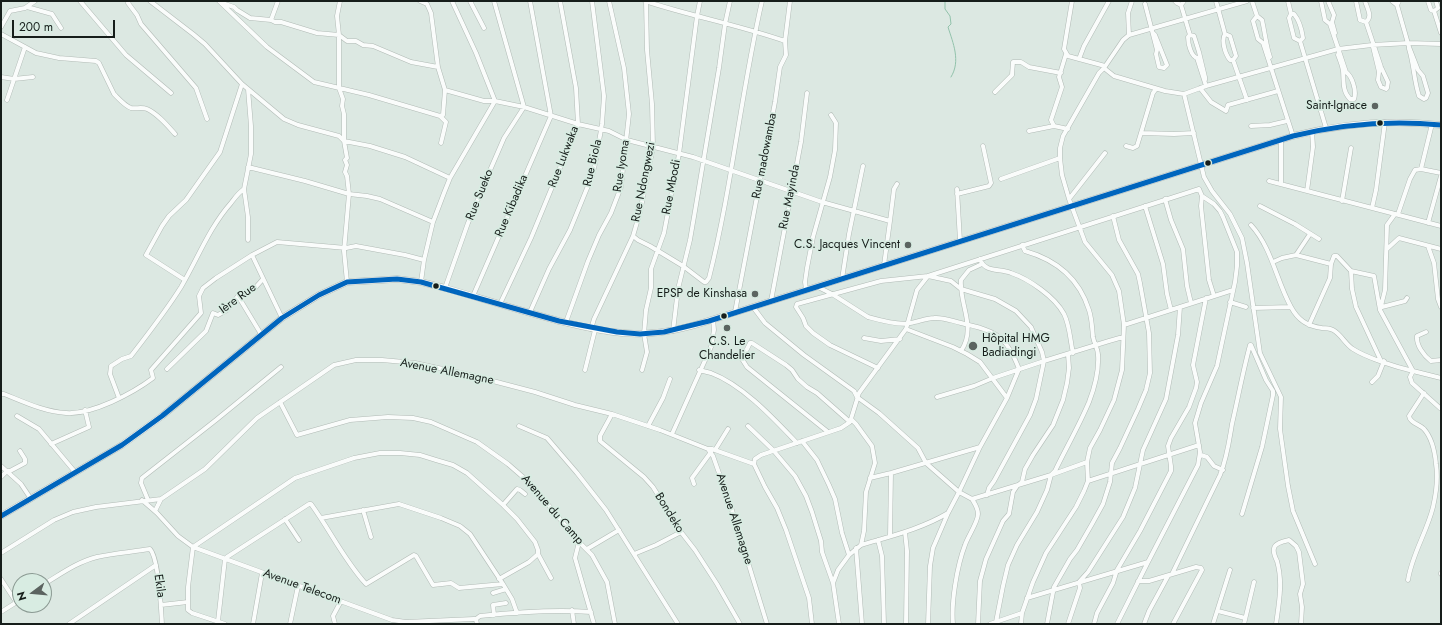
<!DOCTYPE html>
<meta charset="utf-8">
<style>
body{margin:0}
#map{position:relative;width:1442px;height:625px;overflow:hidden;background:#dce8e2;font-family:Jost,sans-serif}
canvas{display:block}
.frame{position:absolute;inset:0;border:2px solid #161d1a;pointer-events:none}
.north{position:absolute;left:12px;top:573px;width:40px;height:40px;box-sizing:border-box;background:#d8ece2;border:1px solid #8a9992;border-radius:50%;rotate:254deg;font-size:11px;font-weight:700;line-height:16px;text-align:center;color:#161d1a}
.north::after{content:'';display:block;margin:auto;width:14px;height:18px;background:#5b6460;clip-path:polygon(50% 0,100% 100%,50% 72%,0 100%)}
.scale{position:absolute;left:12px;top:20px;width:103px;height:18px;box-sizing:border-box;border:2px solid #161d1a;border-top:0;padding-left:5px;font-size:12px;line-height:14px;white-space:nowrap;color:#161d1a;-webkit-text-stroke:3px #d8ece2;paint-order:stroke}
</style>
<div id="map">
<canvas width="1442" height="625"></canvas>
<div class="frame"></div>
<div class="north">N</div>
<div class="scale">200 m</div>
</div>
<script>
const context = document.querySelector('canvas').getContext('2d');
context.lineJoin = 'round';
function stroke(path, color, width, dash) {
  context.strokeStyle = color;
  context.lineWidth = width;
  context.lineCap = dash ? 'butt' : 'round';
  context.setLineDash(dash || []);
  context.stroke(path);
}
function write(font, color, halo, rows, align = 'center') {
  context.font = font + ' Jost,sans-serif';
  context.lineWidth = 3.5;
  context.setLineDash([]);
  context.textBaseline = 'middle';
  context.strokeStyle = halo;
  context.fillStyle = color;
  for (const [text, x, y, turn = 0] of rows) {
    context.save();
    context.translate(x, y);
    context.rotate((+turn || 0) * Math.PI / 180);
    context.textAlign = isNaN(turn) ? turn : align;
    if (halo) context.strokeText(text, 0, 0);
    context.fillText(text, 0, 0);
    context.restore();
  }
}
const stream = new Path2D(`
 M945 1V9L950 16 951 24 948 27C953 43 961 61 951 77`);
const minor = new Path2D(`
 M80 1 126 55 171 93
 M129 1 128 3 137 15 141 24 196 88 207 119
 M150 1 193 34 205 44 242 84 284 119 298 125 339 136 344 141 370 146 405 157 450 178
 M219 1 267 47 314 82 369 95 440 116 446 122 441 143
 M340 1 337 16 339 35V88L343 99 342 106 344 114V141L347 158 345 160 347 165 345 172 347 176 349 194 344 251 347 282
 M420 1 427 4 431 13 438 67 445 90 443 115 440 116
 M470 1 484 28
 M645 1C691 16 739 25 785 41
 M1072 1 1064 49 1068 56 1105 66
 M1175 1 1177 3 1181 5 1184 1
 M1216 1 1225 34
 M1252 1 1257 16
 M1288 1 1291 14
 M1321 1 1325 20 1330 24 1346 72C1352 76 1357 91 1354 99H1350C1342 91 1344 81 1343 71 1342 65 1340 60 1338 55L1339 52
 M1328 1 1334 15 1332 22 1335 33
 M1356 1 1360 20 1366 22C1373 17 1367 8 1365 1
 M1392 1 1397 5 1399 1
 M1428 1 1431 10 1434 11 1438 8 1436 1
 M222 3 234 7 237 10 250 18 271 20 275 22H281L317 33 339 35 347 41H356L363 45 373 46 411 62 438 67
 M1145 4 1157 50 1156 54 1159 67 1164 68 1167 65 1155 35 1153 33
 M1181 5 1190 35
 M1397 5 1409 47V49C1414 65 1414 81 1419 96L1424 99 1426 98 1428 93 1423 76 1418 70 1409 47
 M27 7 52 14 61 28
 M1434 11 1441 33
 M1291 14H1294C1299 20 1302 31 1303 38L1300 41 1294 38 1289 18Z
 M1257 16 1253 21 1258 39 1263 43 1293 136
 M1257 16 1262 20C1265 33 1266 45 1270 57
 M271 20 278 1
 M1366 22 1381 67 1388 82 1387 88 1386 89 1381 87 1378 80 1379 72 1373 47
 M1 27 10 11 25 8 35 1
 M1 34 36 53 59 58 96 61 99 63 114 94C119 99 125 106 131 108 136 109 142 107 147 109 158 114 167 125 175 134
 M1225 34 1230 36 1236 56 1233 60H1230C1225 54 1221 40 1225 34Z
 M1129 35 1128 13 1132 1
 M1190 35 1188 37C1188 44 1191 56 1197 58L1206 86
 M1190 35 1194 36 1199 52 1205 77V80
 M1300 41 1326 128
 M1079 59 1084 46 1109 1
 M1233 60 1247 100
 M1104 68 1114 76 1165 91 1184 94 1206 86 1338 49 1372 45 1409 43 1441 44
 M1 77 14 79 33 77
 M1200 88 1211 102 1226 111 1228 105 1278 91
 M445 90 484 101H495L524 107 578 124 609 131 627 140 693 157 822 202 890 221 884 265
 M995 92 1012 75 1013 62H1021L1029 67 1061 73
 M1184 94 1204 177 1212 191 1230 214 1242 238 1247 263 1260 353 1281 397 1280 429 1288 486 1293 511 1315 564
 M7 100 25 47
 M1054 126 1051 120 1062 87 1059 77 1066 54
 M1251 126 1270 125 1287 121
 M1029 131 1054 126 1068 129
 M1142 133 1174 134 1194 133
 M1126 146 1133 148 1137 146 1153 93 1156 89
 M248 167 305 181 349 194 367 196 380 199 433 222
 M1421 169 1432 124
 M1001 179 1060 158
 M1269 181 1441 226
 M1281 184V140
 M957 189 960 241
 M1307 191 1313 147 1312 131
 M957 194 989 186 991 183 983 146
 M1202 196 1201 206 1209 280 1214 296
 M1069 199 1105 153
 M1165 199 1171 220 1183 249 1187 286 1191 303
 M1342 201 1351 148
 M1145 206 1163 264 1167 294 1171 310
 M1260 206 1295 224 1319 239
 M1372 208 1376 190 1385 122
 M1398 214 1410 179 1415 170 1421 169 1441 173
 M890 221 894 189 897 184
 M1428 223 1441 176
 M1251 225C1272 248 1276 280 1291 307 1298 320 1307 326 1322 328 1326 328 1329 328 1333 330 1341 334 1345 344 1353 349 1367 358 1396 367 1413 371
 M633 236 638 240 650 246 683 266 704 282H706L709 278C732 187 741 92 762 1
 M248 240V217L244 189 251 154V126L248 89
 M1428 246 1434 263 1438 299 1441 307
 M1387 249 1399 238 1441 249
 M252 255 282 318
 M1296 255 1310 234
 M980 259C985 273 999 268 1011 273 1029 279 1055 297 1064 314 1070 326 1070 340 1073 353
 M1273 262 1282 258 1296 255 1331 264 1334 256H1337L1351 271 1374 276 1380 310 1413 371
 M1351 271 1352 289 1356 307 1381 361
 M842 279 849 234 863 166
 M185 280 146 255 162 226 169 216 186 200 220 152 242 84
 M421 282 424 260 433 222 444 193 450 178 495 101 476 53 452 1
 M818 287 832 294 868 317C879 320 899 326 910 323 918 322 926 318 934 318 943 317 952 321 961 323 996 331 1006 335 1019 369L1007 398 980 447 959 492 948 513 933 548 930 566 928 624
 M445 288 468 223 488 175 504 138 524 107 494 1
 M806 290 805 282 807 268 813 237 830 177 835 150 836 123 831 115
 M238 296 261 334
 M473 296 551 116 530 1
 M771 301 801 142 807 93
 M1230 302 1246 307
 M500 304 531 238 578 124 576 88 560 1
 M753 307 765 323 804 355 854 391 857 397 879 413 918 448 926 463 959 492 972 499 1051 475 1087 462
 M1382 307 1405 301 1407 298
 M1253 308 1291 307
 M1380 310 1385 290 1387 225 1395 214
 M530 312 549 269 570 230 592 176 595 164 602 124 604 96 592 1
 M735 312 775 102 780 67 786 55 785 41 790 1
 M566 322 588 261 599 235 611 213 621 187 629 114 624 68 609 1
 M1124 325 1233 290
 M1309 325 1330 278 1331 264
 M591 329 594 319 633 236 640 212 653 147 652 104 647 50 646 2
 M906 329 953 347 967 354 980 362 1007 398
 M673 331 678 289 690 240 695 211 719 68 725 24 730 1
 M1426 332 1417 336C1416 345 1424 356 1431 361L1441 360
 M864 338 881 341 900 339
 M961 351C977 327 959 305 961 280L969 270 982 264
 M878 368 830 345 813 333 806 326 803 318 796 307 797 304 881 281 928 276 951 281 961 289 995 299 1016 311 1031 327 1042 352 1044 361 1036 399 1030 415 994 481 989 488 987 495
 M167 369 206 331 213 313 218 315 227 310 238 296 246 291 255 288 263 279
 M585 370 595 330
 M642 370 647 352 644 334 646 310 651 288V269L664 233 679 154 697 16 700 1
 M699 370C703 371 707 372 711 373 743 385 774 419 797 443
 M1441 378 1413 371 1410 377 1412 383 1441 409
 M1372 382 1378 376 1384 361
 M1 394H4C24 402 45 412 66 413 92 415 133 393 153 378L151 370 201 313 199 296 203 288 216 278 252 255 277 242 346 248 356 246 405 255 424 260
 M937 397 974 386 993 378 1044 361 1109 341 1123 337
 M119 398 110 374 111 366 122 359 131 356C148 334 166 311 181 287 198 258 209 228 231 203 235 198 238 193 244 189
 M280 402 297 435 350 420 388 417 413 418 431 422 477 442 508 464 531 484 579 542 592 555 607 582 615 624
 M612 414 600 436V441L644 477 653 487 681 532 695 550 717 584 740 624
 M17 416 39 429 75 472
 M519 426 547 438 577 473 606 510 678 624
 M648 426 663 398 670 379
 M748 426 773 450 795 476 806 496 812 512 821 541 822 552 833 583
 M828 432 747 367 742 359 750 343H752L786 365 792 370 798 379 807 387 817 393 850 422
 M672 434 711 347 714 330 713 319
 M802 441 817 460 829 485 835 499 842 533 849 555
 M51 444 89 427 85 410
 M708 449H712L754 464
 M715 450 728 429
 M1201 455 1207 457 1214 466 1223 470
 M1 466 21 484 31 499
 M1 477 7 471H10L25 463V459L20 451
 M870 478 891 473 980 447
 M1088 481 1199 445
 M694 484 692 478 711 452
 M142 500 157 513 178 536 193 547 392 620 406 622 474 619H476L477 624
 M148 500 141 483 142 478 216 420 281 367
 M503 505 517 489 520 490 525 494
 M363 510 371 537
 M155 511 161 499
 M321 518 399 504 441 518 460 526 470 534 503 584 512 599 517 613
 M285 519 299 540
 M905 532 907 551 906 624
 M890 536 891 473
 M878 540 882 556 884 624
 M579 542 575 558 594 624
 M861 545C891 536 921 529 948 513
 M856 548 862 624
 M587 549 619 530
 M1 553 54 520 73 512 96 507 161 499 164 497 205 469 257 418 334 365 356 360H382L415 363 466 374 535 392 575 405 612 414 660 430 708 449 713 456 731 507 767 624
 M538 554 551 578
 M634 554 656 545 681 532
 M1172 574 1220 475C1227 458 1229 442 1232 424 1238 398 1243 371 1250 345H1251L1266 380 1273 391V395L1262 447 1242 514
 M1441 574V573
 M1 579 16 602
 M1408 580C1412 554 1427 532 1433 507 1436 494 1438 477 1436 464 1435 453 1432 438 1424 429 1419 424 1410 423 1409 416L1424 393
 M1138 581H1149L1196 567 1201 568 1202 570 1173 624
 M44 584C61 574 77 562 97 557 114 553 132 552 150 549 159 559 161 608 162 624
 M493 593 506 589
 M1027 598 1148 562
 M161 605 188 602
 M572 610 574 624
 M1218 611 1245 618
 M1 612 20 600
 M494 615 493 605 506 603
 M476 619 480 616C517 612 554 609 591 612
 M218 621 225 559 227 557 309 504H311C330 530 344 560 366 584L414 555 416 556 433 585 451 583 459 588 503 584
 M69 624 156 565
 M225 624 192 613 188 610V587L193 547 295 478 354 458 380 453H400L420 455 436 460 453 465 467 473 503 505 517 519 535 542 538 550V554L529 562 499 579
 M253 624 262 573
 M290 624 298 586
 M335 624 333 616 341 601
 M812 624 809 598 786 530 777 508 765 487 754 464 755 459 761 455 841 428 850 422 859 393 906 329 917 290 928 276 1199 189 1202 196 1214 204 1220 211 1223 217 1237 252V266L1235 282 1217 366 1201 403 1195 423 1200 452 1198 465 1148 562 1117 624
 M839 624 833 583 838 570 849 555 861 545 864 531 866 492 875 463 872 446 856 424 851 419
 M953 624C951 602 957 566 965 545 968 536 978 522 978 514 978 508 975 504 972 499
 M978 624 980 581 986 559 1003 521 1009 514 1013 492 1017 486 1022 482 1025 469 1033 455 1053 425 1063 400 1067 383 1069 368 1068 354
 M990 624 1022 613
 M998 624 996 622 1003 586 1008 565 1017 545 1037 512 1047 490 1051 475 1055 471C1066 448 1079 426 1089 402 1094 389 1099 370 1098 355 1098 349 1094 343 1093 337 1092 328 1092 319 1089 310 1079 278 1057 260 1025 251L1022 245
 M1021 624 1022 613 1033 582 1046 553 1076 507 1084 491 1088 481 1087 462 1090 448 1100 430 1114 400 1122 370 1124 325 1119 291 1112 275 1085 242 1069 199 1062 175 1060 158V148L1063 136 1099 73 1104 68 1123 40 1129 35 1247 1
 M1047 624 1054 587 1070 559 1077 550 1092 524 1103 504 1110 482 1112 463 1120 448 1138 409 1146 390 1150 373 1149 333 1140 283 1138 274 1119 240 1113 216
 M1068 624 1080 588 1079 582 1088 572 1123 517 1135 488 1143 450 1166 399 1178 335 1180 307
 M1094 624 1097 613 1113 583 1117 570 1140 531 1171 471V466L1168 446 1171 438 1189 407 1196 388 1197 382 1193 365 1206 298
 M1144 624 1149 611 1168 576
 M1213 624 1230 570
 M1244 624 1254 582
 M1276 624C1279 603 1283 582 1277 561 1275 557 1272 550 1275 546 1278 542 1285 541 1289 540L1296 546 1299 552 1303 584 1300 594 1302 607 1301 624`);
const highway = new Path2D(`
 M1 516 122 445 162 416 282 318 319 295 347 282 382 280 397 279 421 282 445 288C483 299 521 311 559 321 590 328 620 336 652 333 683 331 713 319 743 310L1293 136C1343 123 1389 119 1441 125`);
const bus1 = new Path2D(`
 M1 516 122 445 162 416 282 318 319 295 347 282 397 279 421 282 559 321 617 332 640 334 664 332 709 321 1293 136C1342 124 1390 120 1441 125`);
const markers = [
 [1375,106,4,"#5b6460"],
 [1380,123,3.5,"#161d1a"],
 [1208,163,3.5,"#161d1a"],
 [908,245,4,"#5b6460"],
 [436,286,3.5,"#161d1a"],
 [755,294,4,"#5b6460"],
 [724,316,3.5,"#161d1a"],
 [727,328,4,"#5b6460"],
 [973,346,5,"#5b6460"]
];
const poiNames = [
 ["Saint-Ignace",1367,106],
 ["C.S. Jacques Vincent",900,245],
 ["EPSP de Kinshasa",747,294],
 ["Hôpital HMG",982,339,"left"],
 ["Badiadingi",982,353,"left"],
 ["C.S. Le",727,342,"center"],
 ["Chandelier",727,356,"center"]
];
const streetNames = [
 ["Rue madowamba",765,156,-79],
 ["Rue Lukwaka",564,157,-69],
 ["Rue Biola",593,163,-77],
 ["Rue Iyoma",622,166,-81],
 ["Rue Ndongwezi",644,182,-79],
 ["Rue Mbodi",672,187,-79],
 ["Rue Sueko",480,195,-68],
 ["Rue Mayinda",790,197,-79],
 ["Rue Kibadika",512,206,-67],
 ["Ière Rue",238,299,-36],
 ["Avenue Allemagne",447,372,11],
 ["Avenue du Camp",552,510,49],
 ["Bondeko",669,513,58],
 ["Avenue Allemagne",734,519,72],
 ["Ekila",159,586,82],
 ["Avenue Telecom",302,587,20]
];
stroke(stream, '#92c2ab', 1);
stroke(minor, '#b1bab5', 5);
stroke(highway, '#b1bab5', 7);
stroke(minor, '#fafcfb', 4);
stroke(highway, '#fafcfb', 6);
stroke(bus1, '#0065bd', 5);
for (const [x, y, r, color] of markers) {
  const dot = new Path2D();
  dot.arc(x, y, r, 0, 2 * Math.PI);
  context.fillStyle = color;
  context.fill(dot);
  stroke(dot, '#d8ece2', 1.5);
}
write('12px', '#161d1a', '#d8ece2', poiNames, 'right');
write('12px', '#161d1a', '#d8ece2', streetNames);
</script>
